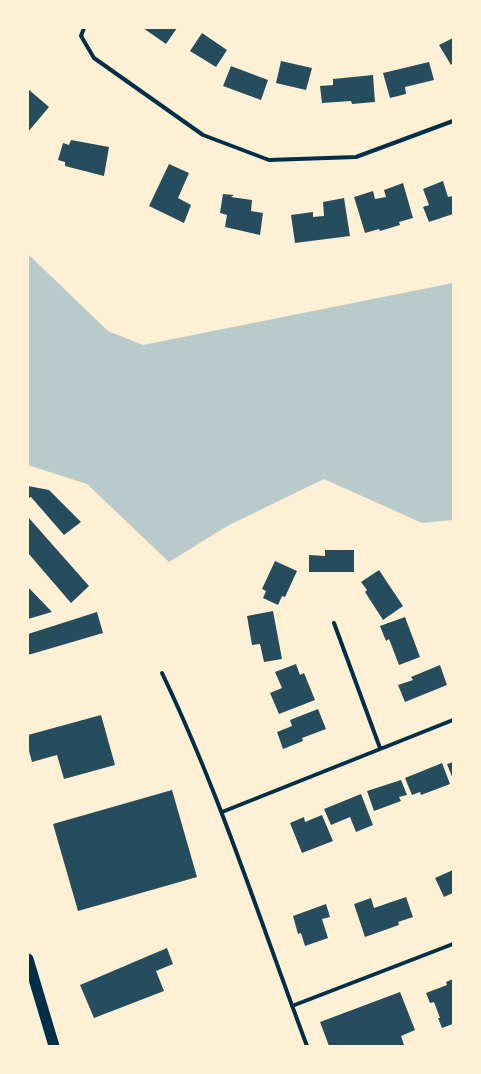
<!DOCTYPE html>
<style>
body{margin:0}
#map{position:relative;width:481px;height:1074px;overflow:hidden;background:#fdf0d5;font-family:Rubik,sans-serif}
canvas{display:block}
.frame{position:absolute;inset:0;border:29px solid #fdf0d5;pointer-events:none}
</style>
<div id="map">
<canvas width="481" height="1074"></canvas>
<div class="frame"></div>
</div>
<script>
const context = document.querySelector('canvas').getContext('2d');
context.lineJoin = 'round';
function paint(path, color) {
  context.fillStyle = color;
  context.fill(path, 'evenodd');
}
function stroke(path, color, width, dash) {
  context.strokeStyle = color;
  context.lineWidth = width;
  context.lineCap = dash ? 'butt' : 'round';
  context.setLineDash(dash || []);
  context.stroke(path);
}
const green = new Path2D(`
 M28 254 108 331 143 345 453 283V520L422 523 324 479 229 525 169 562 87 484 28 465Z`);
const building = new Path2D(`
 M143 28H177L166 44Z
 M202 33 227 50 216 67 190 51Z
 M453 38V63L451 65 439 45Z
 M281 61 312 68 306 90 276 83Z
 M429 62 434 80 405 87 406 94 390 98 383 73Z
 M231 66 268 80 261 100 223 86Z
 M373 75 375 102 352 104 351 101 322 103 320 86 333 85V79Z
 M28 89 49 107 28 132Z
 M71 140 109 147 104 176 65 166V162L58 160 63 143 69 145Z
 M169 164 189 173 178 198 191 205 184 223 149 206Z
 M443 181 448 197 453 196V214L429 222 423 207 429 205 423 189Z
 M403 183 413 218 399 222 400 225 380 231 379 229 365 233 354 197 373 191 375 199 386 197 384 190Z
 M223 194 234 195 231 197 252 200 251 211 263 213 260 235 225 227 227 215 220 213Z
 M344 198 350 236 295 243 291 215 313 212V217L324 216 323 202Z
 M28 486 49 490 81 522 64 535 31 497 28 498Z
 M28 517 89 586 71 603 28 553Z
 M325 550H354V572H309V555L325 556Z
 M275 561 297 571 285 597 282 596 278 605 263 598 266 591 262 589Z
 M379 570 403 606 383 620 365 592 367 590 361 582Z
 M28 587 52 612 28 619Z
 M273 611 282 659 264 662 260 644 252 645 247 616Z
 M97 612 103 633 28 655V634Z
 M405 617 420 657 399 665 389 639 386 641 380 626Z
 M296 664 300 675 304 673 315 700 279 714 270 693 282 688 275 672Z
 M440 665 447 685 405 702 398 685 413 680 411 677Z
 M318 709 326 729 302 738 303 741 283 749 277 732 292 726 290 720Z
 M101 715 115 765 64 779 57 755 32 762 28 747V735Z
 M453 762V779L447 764Z
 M442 763 450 784 421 795 420 792 412 795 405 778Z
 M401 780 407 795 399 797 401 801 374 811 367 791Z
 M172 790 197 877 78 911 53 824Z
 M361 794 373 825 356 832 350 817 331 825 324 809Z
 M322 815 333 841 302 853 290 823 304 817 305 822Z
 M453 870V893L444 897 435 878Z
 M406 897 413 917 398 922 399 925 365 937 354 904 371 898 374 908Z
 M326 904 330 917 322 919 328 938 305 946 301 933 298 934 293 916Z
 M167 948 173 964 156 971 164 991 94 1018 80 985Z
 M453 979V1024L442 1028 438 1018H440L434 1002 430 1003 426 993 447 985 446 982Z
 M400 992 415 1030 401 1036 404 1045 329 1046 320 1022Z`);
const minor = new Path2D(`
 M84 28 81 36 94 58 203 135 269 160 356 157 453 121
 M334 623 380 748
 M162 673C220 794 260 921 307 1046
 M222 812 453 720
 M292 1006 453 944`);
const trunk = new Path2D(`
 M28 959 54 1046`);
paint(green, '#b9caca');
paint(building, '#264d5e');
stroke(minor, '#003049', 4);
stroke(trunk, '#003049', 11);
</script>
